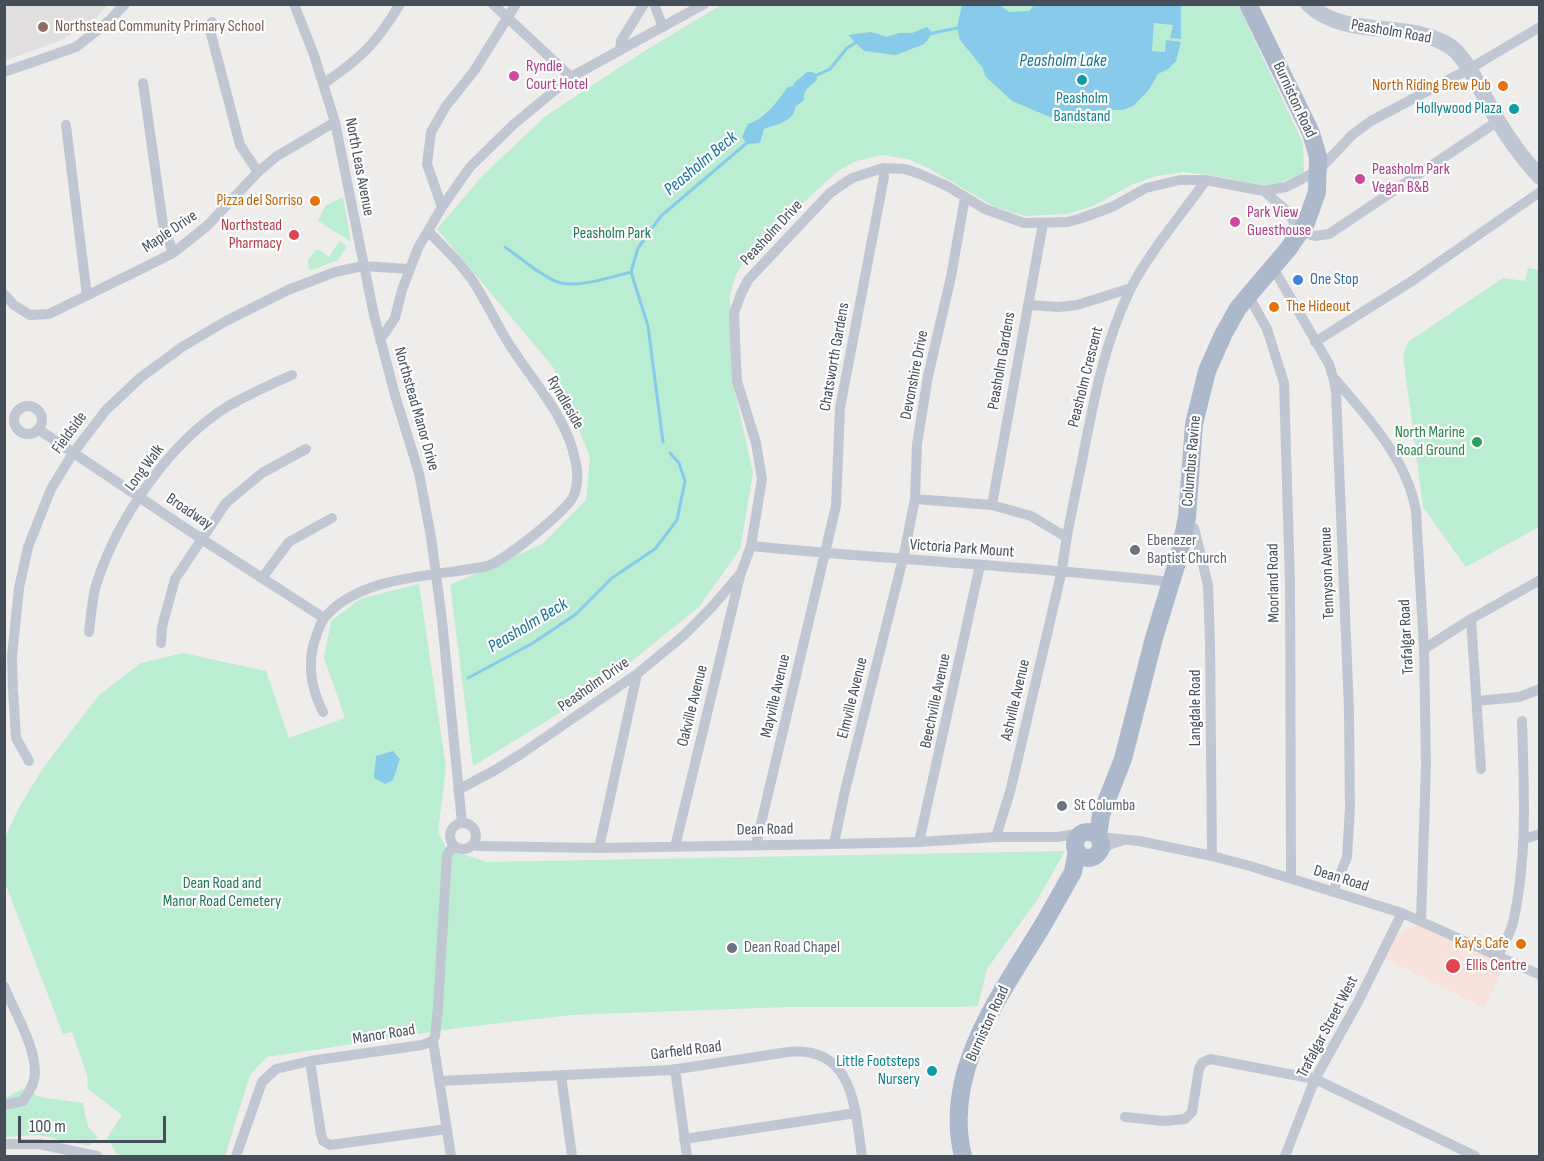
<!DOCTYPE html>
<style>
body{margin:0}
#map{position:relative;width:1544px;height:1161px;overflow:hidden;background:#efecec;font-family:"Sofia Sans Condensed",sans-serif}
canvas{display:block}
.frame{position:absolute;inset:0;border:6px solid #454e59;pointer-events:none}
.scale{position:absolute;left:18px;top:1116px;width:148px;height:27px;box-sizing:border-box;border:3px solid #454e59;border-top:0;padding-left:8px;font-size:18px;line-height:21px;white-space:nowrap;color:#454e59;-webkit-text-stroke:4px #fff;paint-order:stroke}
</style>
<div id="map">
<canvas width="1544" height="1161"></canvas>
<div class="frame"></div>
<div class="scale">100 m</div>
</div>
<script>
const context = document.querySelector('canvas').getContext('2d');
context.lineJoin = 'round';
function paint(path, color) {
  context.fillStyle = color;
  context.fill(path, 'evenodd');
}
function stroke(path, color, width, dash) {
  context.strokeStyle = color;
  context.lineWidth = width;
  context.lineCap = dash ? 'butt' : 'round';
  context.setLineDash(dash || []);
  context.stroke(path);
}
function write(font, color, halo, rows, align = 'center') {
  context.font = font + ' "Sofia Sans Condensed",sans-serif';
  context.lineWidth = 4.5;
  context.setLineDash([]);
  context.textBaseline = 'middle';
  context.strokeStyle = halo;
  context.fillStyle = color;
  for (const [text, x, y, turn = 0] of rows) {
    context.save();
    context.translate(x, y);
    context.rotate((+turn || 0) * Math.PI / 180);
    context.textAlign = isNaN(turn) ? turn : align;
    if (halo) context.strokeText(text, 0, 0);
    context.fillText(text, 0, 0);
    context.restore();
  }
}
const education = new Path2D(`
 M5 4H108V5L98 16 64 39 5 61Z`);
const medical = new Path2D(`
 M1413 926H1419L1505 965 1484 1008 1385 958 1396 936 1405 929Z`);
const green = new Path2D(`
 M721 5H1238L1303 143 1304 172 1269 188 1223 177 1184 172 1157 176 1131 185 1093 206 1067 214 1025 216 995 207 930 169 908 159 882 155 856 161 838 171 748 254 736 275 730 295 732 379 753 473 740 549 699 607 591 694 473 766 450 585 542 544 586 500 590 457 553 367 437 229 484 174 547 115 643 52Z
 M343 197 351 242 318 221 325 206Z
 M340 241 347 246 338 260 312 270 309 269 308 260 316 250H320L329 257Z
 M1528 268 1540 270 1539 527 1466 567 1423 507 1403 355 1408 342 1503 278 1525 281Z
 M419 584 446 767 438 831 447 849 487 862 1065 851 1039 897 987 969 978 1006 959 1007H788L571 1015 458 1028 267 1057 250 1075 225 1156H126L117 1154 107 1138 122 1115 88 1089 87 1075 72 1032 63 1034 5 883 4 840 18 809 43 768 99 695 141 663 183 653 266 671 289 738 345 718 324 658 331 621 360 599Z
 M22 1089 40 1097 83 1103 88 1127 98 1137 89 1146 38 1135 5 1137V1098Z`);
const water = new Path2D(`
 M1035 4 1181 5V39L1170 38 1173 25 1154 23 1152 51 1165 52 1166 40 1181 42 1176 61 1168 69 1158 74 1148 91 1133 106 1123 110H1099L1071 119 1050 117 1012 101 985 76 983 68 960 40 957 28 962 5H1000L1009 12 1029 11Z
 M927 27 933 33 924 44 896 55 864 51 848 35 871 32 887 37 899 33H912Z
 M807 72H812L816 74 817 80C811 85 802 91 804 100L795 107C795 121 775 125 764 129L760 143 747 144 742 137 748 124C767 118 776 102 788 87L793 86 794 83Z
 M393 751 400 759 393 780 385 784 374 778 376 756Z`);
const stream = new Path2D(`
 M929 34 957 28
 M815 76 830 69 847 48 857 42
 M505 247C518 256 546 280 561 283 583 287 610 277 631 272
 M663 442 648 326 631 272 638 248 661 216 748 142
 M468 678 533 643 576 614 612 578 655 549 677 520 685 481 679 463 670 453`);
const street = new Path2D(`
 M294 4 314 55 335 122 374 315 395 395 419 473 431 537 442 620 462 823
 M493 4 571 77
 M654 4 663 27
 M212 22 210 30 240 145 258 172
 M620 50 621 41 644 4
 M4 72 76 47 109 21 125 4
 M143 83 163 224 173 253
 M323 84C361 58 376 44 400 4
 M66 125 87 296
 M1264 191 1287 211 1300 232 1315 236 1329 234 1498 121
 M442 207 427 164 431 132 446 106 474 71 516 4
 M1272 266 1329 364 1334 380 1336 392 1349 711 1350 808 1347 857 1333 892
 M4 294 14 305 30 315 49 314 137 271 173 253 207 226 258 172 277 156 335 122
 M1248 295 1267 329 1284 383 1290 583 1291 878
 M1028 305 1059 307 1077 305 1131 288
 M380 340 395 318 402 290 418 248 442 207 470 167 514 124 571 77 704 4
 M1315 342 1412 281 1540 192
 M1335 379C1368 418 1407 459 1416 511L1424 649 1426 765 1421 921
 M14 420a14 14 0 1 1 28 0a14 14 0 1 1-28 0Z
 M38 429 200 538 324 618
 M915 499 992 505 1031 516 1066 537
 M992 505 1043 223
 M1186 523 1194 528 1202 560
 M751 546C891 560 1032 566 1171 582
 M1179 556 1202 560 1208 586 1210 642 1212 856
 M262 578 289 542 332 518
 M1471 619 1481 769
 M89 632C91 616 92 597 97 582 118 518 171 440 230 405 250 394 271 384 292 375
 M161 643 162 627 175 579 226 503 262 473 306 449
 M1424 649 1471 619 1540 580
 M1477 701 1519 697 1540 689
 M323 712C312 690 308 670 313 646 316 637 319 624 325 617 362 574 437 577 487 566 503 562 567 511 574 495 578 484 578 470 575 459 567 419 537 386 515 353 500 332 490 308 476 286 463 265 445 249 428 231
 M29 761 16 738 13 689 12 656 19 588 28 547 51 489 73 453 106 410 140 378 182 347 226 321 288 290 335 272 363 266 409 269
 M458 790 497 769 524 752 637 674 683 636 711 608 741 573 751 546 762 479 756 443 737 381 736 363 734 313 741 294 748 280 830 193 852 178 883 168 905 169 920 174 947 186 985 209 1024 223 1068 222 1082 218 1112 207 1146 188 1180 180H1206L1264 191 1286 187 1319 170 1352 135 1371 121 1469 69 1540 27
 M450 836a13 13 0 1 1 26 0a13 13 0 1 1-26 0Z
 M996 837 1010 792 1062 570C1066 535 1074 501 1081 466 1093 405 1103 346 1130 290 1148 254 1182 214 1206 180
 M1099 837 1139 841 1212 856 1250 866 1402 913 1540 975
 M1524 839 1540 834
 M919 842 980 565
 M473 844 478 846 599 848 834 844 919 842 996 837H1057L1082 833
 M834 844 844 795 903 559 915 499 917 444 928 376 951 277 965 197
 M756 845 836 506 840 408 884 177 883 168
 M675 847 740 576
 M599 848 637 674
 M1099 852 1111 844 1121 841
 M1498 956C1503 946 1510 934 1513 923 1528 856 1524 788 1522 721
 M4 986C14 1012 40 1052 34 1080 32 1088 27 1095 23 1101L4 1105
 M433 1041 451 1156
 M310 1061 321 1134 323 1141 330 1145 447 1129
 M675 1069 687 1156
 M561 1075 572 1156
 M440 1081 671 1070 788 1052C854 1045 855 1109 862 1156
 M1125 1117 1164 1121 1185 1119 1192 1112 1199 1069 1202 1063 1210 1059 1315 1079 1475 1156
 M684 1139 856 1113
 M4 1144H39L97 1156
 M236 1156 262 1082 276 1069 310 1061 422 1045 433 1041 435 1036 438 1008 447 855 453 846
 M1285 1156 1315 1079 1359 1000 1402 913`);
const secondary = new Path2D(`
 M1308 4C1347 41 1408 18 1451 47 1469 60 1486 102 1498 121 1510 141 1524 160 1540 177`);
const primary = new Path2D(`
 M1075 845a13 13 0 1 1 26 0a13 13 0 1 1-26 0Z
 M1098 836 1101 815 1123 759 1154 638 1179 556 1187 517 1194 424 1207 371 1223 335 1238 308 1289 248 1306 223 1317 192 1318 157 1311 133 1248 4
 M963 1156C942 1072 1000 996 1041 928 1052 910 1062 891 1073 872L1077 851`);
const markers = [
 [43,27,6,"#8d6e63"],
 [514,76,6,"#d1479c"],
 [1082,80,6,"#0f9aa8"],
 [1503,86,6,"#e8710a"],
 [1514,109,6,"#0f9aa8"],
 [1360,179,6,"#d1479c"],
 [315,201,6,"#e8710a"],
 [1235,222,6,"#d1479c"],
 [294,235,6,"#e0444e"],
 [1298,280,6,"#3f7fe0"],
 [1274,307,6,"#e8710a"],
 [1477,442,6,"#2e9e5b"],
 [1135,550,6,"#6b7280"],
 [1062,806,6,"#6b7280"],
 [1521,944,6,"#e8710a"],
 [732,948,6,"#6b7280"],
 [1453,966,8,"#e0444e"],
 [932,1071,6,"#0f9aa8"]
];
const educationNames = [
 ["Northstead Community Primary School",55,27]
];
const streetNames = [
 ["Peasholm Road",1391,32,10],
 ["Burniston Road",1294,100,65],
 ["North Leas Avenue",359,167,79],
 ["Maple Drive",170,232,-34],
 ["Peasholm Drive",772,233,-47],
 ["Chatsworth Gardens",835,357,-80],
 ["Peasholm Gardens",1002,361,-80],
 ["Devonshire Drive",915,375,-79],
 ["Peasholm Crescent",1086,377,-76],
 ["Ryndleside",565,403,60],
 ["Northstead Manor Drive",416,409,74],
 ["Fieldside",70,433,-54],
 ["Columbus Ravine",1192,461,-85],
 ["Long Walk",145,468,-53],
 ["Broadway",189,512,34],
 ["Victoria Park Mount",962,549,4],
 ["Tennyson Avenue",1328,573,-92],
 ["Moorland Road",1274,583,-91],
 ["Trafalgar Road",1407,637,-93],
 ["Peasholm Drive",594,685,-35],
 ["Mayville Avenue",776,696,-77],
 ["Elmville Avenue",853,698,-76],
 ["Ashville Avenue",1016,700,-77],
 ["Beechville Avenue",936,701,-78],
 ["Oakville Avenue",693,706,-76],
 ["Langdale Road",1196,708,-90],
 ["Dean Road",765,830,-1],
 ["Dean Road",1341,879,17],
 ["Burniston Road",988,1024,-65],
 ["Trafalgar Street West",1328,1027,-62],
 ["Manor Road",384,1035,-9],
 ["Garfield Road",686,1051,-7]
];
const hotelNames = [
 ["Ryndle",526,67],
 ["Court Hotel",526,85],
 ["Peasholm Park",1372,170],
 ["Vegan B&B",1372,188],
 ["Park View",1247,213],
 ["Guesthouse",1247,231]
];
const foodNames = [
 ["North Riding Brew Pub",1491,86],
 ["Pizza del Sorriso",303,201],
 ["The Hideout",1286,307,"left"],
 ["Kay's Cafe",1509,944]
];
const cultureNames = [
 ["Peasholm",1082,99,"center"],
 ["Bandstand",1082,117,"center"],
 ["Hollywood Plaza",1502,109],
 ["Little Footsteps",920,1062],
 ["Nursery",920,1080]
];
const healthNames = [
 ["Northstead",282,226],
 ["Pharmacy",282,244],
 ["Ellis Centre",1466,966,"left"]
];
const parkNames = [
 ["Peasholm Park",612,234],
 ["Dean Road and",222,884],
 ["Manor Road Cemetery",222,902]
];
const shopNames = [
 ["One Stop",1310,280]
];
const leisureNames = [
 ["North Marine",1465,433],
 ["Road Ground",1465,451]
];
const worshipNames = [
 ["Ebenezer",1147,541],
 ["Baptist Church",1147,559],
 ["St Columba",1074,806],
 ["Dean Road Chapel",744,948]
];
const waterNames = [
 ["Peasholm Lake",1063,61],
 ["Peasholm Beck",701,164,-40],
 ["Peasholm Beck",528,626,-31]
];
paint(education, '#e0dede');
paint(medical, '#fae2dc');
paint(green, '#bbedd3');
paint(water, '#88cae9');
stroke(stream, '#88cae9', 3);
stroke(street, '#c0c7d2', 10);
stroke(secondary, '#bfc7d5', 16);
stroke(primary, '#acb8cb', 18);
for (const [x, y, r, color] of markers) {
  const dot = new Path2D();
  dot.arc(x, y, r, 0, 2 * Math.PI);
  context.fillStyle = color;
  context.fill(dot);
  stroke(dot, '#fff', 2);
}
write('16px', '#785e54', '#fff', educationNames, 'left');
write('16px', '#454e59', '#fff', streetNames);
write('16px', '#b23c85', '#fff', hotelNames, 'left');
write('16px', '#c56008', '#fff', foodNames, 'right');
write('16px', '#0d838f', '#fff', cultureNames, 'right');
write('16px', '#be3a42', '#fff', healthNames, 'right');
write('16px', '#197853', '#fff', parkNames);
write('16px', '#366cbe', '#fff', shopNames, 'left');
write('16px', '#27864d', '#fff', leisureNames, 'right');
write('16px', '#5b616d', '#fff', worshipNames, 'left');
write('italic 18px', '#1073a2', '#fff', waterNames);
</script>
